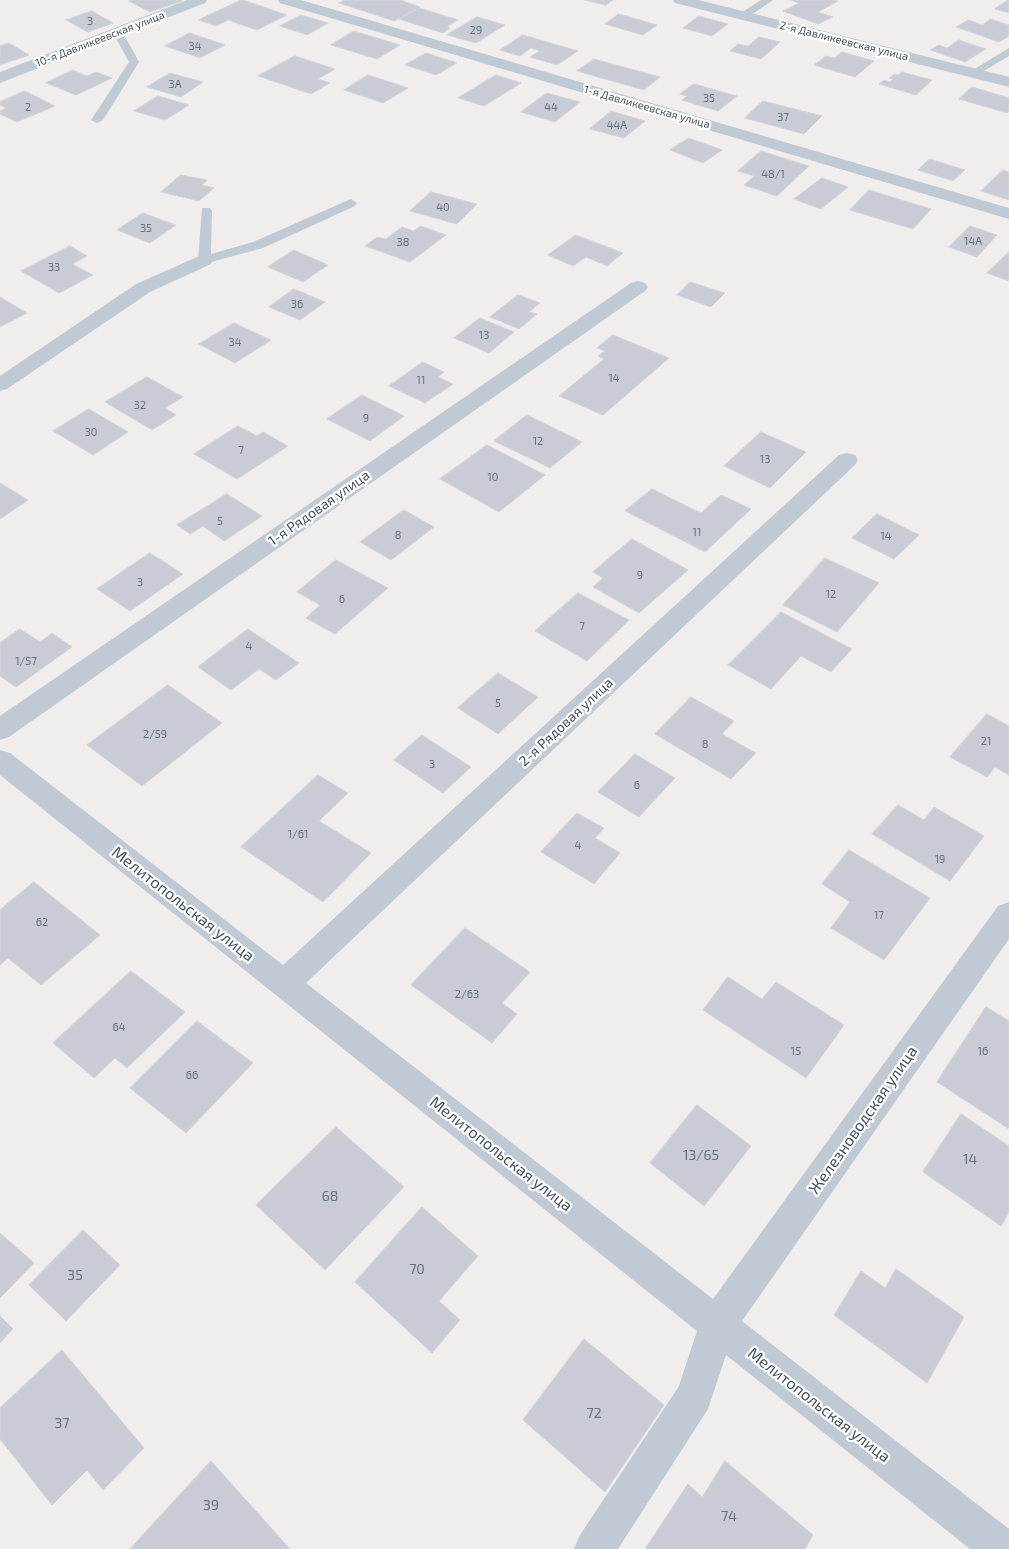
<!DOCTYPE html>
<meta charset="utf-8">
<style>
body{margin:0}
canvas{display:block;background:#f1eded}
</style>
<canvas width="1009" height="1549"></canvas>
<script>
const context = document.querySelector('canvas').getContext('2d');
context.lineJoin = 'round';
function paint(path, color) {
  context.fillStyle = color;
  context.fill(path, 'evenodd');
}
function stroke(path, color, width, dash) {
  context.strokeStyle = color;
  context.lineWidth = width;
  context.lineCap = dash ? 'butt' : 'round';
  context.setLineDash(dash || []);
  context.stroke(path);
}
function write(font, color, halo, rows, align = 'center') {
  context.font = font + ' "Exo 2",sans-serif';
  context.lineWidth = 4.5;
  context.setLineDash([]);
  context.textBaseline = 'middle';
  context.strokeStyle = halo;
  context.fillStyle = color;
  for (const [text, x, y, turn = 0] of rows) {
    context.save();
    context.translate(x, y);
    context.rotate((+turn || 0) * Math.PI / 180);
    context.textAlign = isNaN(turn) ? turn : align;
    if (halo) context.strokeText(text, 0, 0);
    context.fillText(text, 0, 0);
    context.restore();
  }
}
const building = new Path2D(`
 M133 0H180L182 1 150 12 129 1Z
 M241 0H243L287 15 257 30 228 20 216 26 199 20Z
 M346 0H400L420 7 394 21 339 3Z
 M585 0H613L606 5Z
 M790 0H835L838 1 818 12 833 17 818 24 783 11 799 3Z
 M1008 0 1009 13 995 9Z
 M420 8 458 20 446 27 450 28 443 33 399 19Z
 M92 11 113 23 88 32 66 20Z
 M619 14 657 25 643 35 605 24Z
 M301 15 328 23 307 35 280 26Z
 M699 16 728 24 712 36 683 28Z
 M477 17 505 25 476 43 447 35Z
 M991 19 1009 25V36L999 42 956 27 968 20 982 25Z
 M354 31 400 45 377 59 331 45Z
 M190 33 225 45 200 58 165 46Z
 M523 35 578 51 557 65 530 57 540 51 531 48 520 56 500 50Z
 M759 37 780 42 761 59 730 51 738 44 748 46Z
 M959 40 986 49 965 62 930 50 939 45 947 48Z
 M9 43 29 55 0 65V46Z
 M842 52 874 61 855 77 814 65 826 56 834 58Z
 M426 53 457 63 436 75 405 65Z
 M295 56 335 69 318 79 330 83 311 94 258 76Z
 M594 59 660 77 644 90 577 71Z
 M73 70 87 76 96 72 112 78 76 95 46 83Z
 M902 72 932 80 916 95 879 84 884 80 890 82 893 79 889 78 894 74 898 75Z
 M170 73 203 82 181 97 147 87Z
 M368 75 408 88 383 103 344 90Z
 M496 75 521 83 484 106 458 98Z
 M694 84 737 96 718 111 682 100 687 96 680 94Z
 M972 87 1009 98V111L1007 113 959 99Z
 M25 91 55 106 17 122 0 114V111L6 108 0 105V102Z
 M547 93 580 102 555 122 521 112Z
 M158 96 189 105 165 120 134 111Z
 M763 101 822 116 804 134 745 118Z
 M611 111 645 121 624 138 590 129Z
 M689 138 722 150 703 163 670 150Z
 M761 151 809 166 777 196 744 185 754 176 738 171Z
 M930 159 965 170 953 181 918 170Z
 M1003 170 1009 172V200L981 191Z
 M181 175 207 180 202 185 214 188 199 201 161 192Z
 M822 178 848 187 821 209 794 199Z
 M869 190 931 209 913 229 850 210Z
 M431 192 477 204 457 224 410 211Z
 M143 213 176 225 150 243 117 230Z
 M421 226 446 235 410 262 365 246 377 237 386 239 402 227 413 231Z
 M970 226 997 235 977 257 949 247Z
 M576 235 623 253 607 266 586 257 573 266 548 255Z
 M70 246 87 256 72 264 93 275 59 293 21 271Z
 M294 250 328 265 303 282 268 267Z
 M1009 252V281L987 273Z
 M690 282 725 293 711 307 677 295Z
 M294 289 325 302 300 320 269 307Z
 M518 295 540 303 529 312 537 314 519 329 490 317Z
 M0 297 27 313 0 327Z
 M480 318 514 332 489 353 454 338Z
 M234 323 271 340 235 363 199 344Z
 M613 335 669 358 603 415 559 396 604 359 598 356 605 351 597 348Z
 M423 362 444 372 438 377 453 384 425 403 389 386Z
 M147 377 183 397 165 408 176 415 152 430 105 402Z
 M362 395 404 416 370 441 327 419Z
 M89 409 128 432 93 455 53 431Z
 M527 415 582 442 550 468 494 441Z
 M238 426 257 436 263 432 288 446 237 479 194 454Z
 M761 432 806 452 770 488 724 466Z
 M487 445 545 475 499 512 440 479Z
 M0 483 28 500 0 519Z
 M652 489 701 513 721 495 751 509 705 552 625 511Z
 M227 494 262 516 224 541 203 526 190 534 177 525Z
 M404 510 434 527 391 560 360 542Z
 M877 514 919 535 894 559 852 538Z
 M632 539 688 570 639 613 593 587 603 578 593 572Z
 M150 553 183 574 130 611 97 589Z
 M825 558 879 583 837 632 783 605Z
 M336 560 388 588 335 634 306 618 320 605 297 592Z
 M578 593 629 620 587 661 535 631Z
 M781 612 852 649 831 672 801 656 771 689 728 665Z
 M20 629 40 642 52 633 72 647 16 687 0 676V643Z
 M248 629 299 663 276 680 259 669 231 690 198 667Z
 M498 673 538 697 498 734 458 708Z
 M168 685 222 723 142 786 87 745Z
 M691 697 734 721 722 734 756 753 731 779 655 734Z
 M987 714 1009 726V775L995 767 987 777 950 757Z
 M422 735 471 767 443 793 394 760Z
 M635 754 675 778 639 817 598 792Z
 M318 775 348 793 319 821 371 853 323 902 241 847Z
 M898 805 924 820 934 807 984 836 950 881 872 834Z
 M577 813 604 828 595 838 620 853 594 884 541 852Z
 M849 850 930 898 884 960 831 928 850 902 822 884Z
 M34 882 100 935 41 985 8 958 0 965V910Z
 M465 928 530 972 502 1003 517 1014 492 1043 411 985Z
 M131 971 185 1012 127 1068 115 1058 94 1078 53 1043Z
 M728 977 762 999 776 982 844 1025 806 1078 703 1010Z
 M986 1007 1009 1021V1129L937 1082Z
 M197 1021 253 1063 186 1133 130 1088Z
 M697 1105 751 1146 704 1206 650 1163Z
 M961 1114 1009 1146V1212L1001 1226 923 1172Z
 M336 1127 404 1187 325 1270 256 1205Z
 M422 1207 478 1256 439 1301 460 1320 432 1353 355 1282Z
 M83 1230 120 1265 66 1321 29 1285Z
 M0 1233 34 1263 0 1298Z
 M896 1269 964 1317 927 1383 834 1315 861 1271 885 1288Z
 M0 1316 13 1329 0 1343Z
 M584 1339 664 1405 605 1492 523 1420Z
 M62 1350 144 1448 103 1490 87 1470 52 1505 0 1439V1408Z
 M211 1461 290 1549H130Z
 M725 1461 813 1535 805 1549H645L688 1484 702 1497Z`);
const lane = new Path2D(`
 M761 0H773L747 18H739V14Z
 M118 30 123 33 139 62 103 120 97 123 91 120 129 62 113 33Z
 M1009 48V56L977 75H969L968 73Z
 M351 199 357 203 355 206 263 248 204 264 198 260 202 208H210L212 211 211 254 253 242Z`);
const street = new Path2D(`
 M187 0H207L205 3 0 83V72Z
 M278 0H301L1009 208V219L280 3Z
 M673 0H698L1009 77V87L675 3Z
 M204 254 211 256 213 260 211 264 150 292 7 389 0 391V376L136 284Z
 M638 281 645 283 648 287 645 291 9 737 0 740V716L631 283Z
 M847 453 855 455 858 460 855 465 306 983 713 1299 998 906 1009 902V939L742 1321 1009 1529V1549H970L726 1355 708 1409 618 1549H574L580 1535 679 1386 697 1331 0 775V750L10 753 283 965 839 455Z`);
const numberNames = [
 ["3",90,21],
 ["29",476,30],
 ["34",195,46],
 ["3А",175,84],
 ["35",709,98],
 ["2",28,107],
 ["44",551,107],
 ["37",783,117],
 ["44А",617,125],
 ["48/1",773,174],
 ["40",443,207],
 ["35",146,228],
 ["14А",973,241],
 ["38",403,242],
 ["33",54,267],
 ["36",297,304],
 ["13",484,335],
 ["34",235,342],
 ["14",614,378],
 ["11",421,380],
 ["32",140,405],
 ["9",366,418],
 ["30",91,432],
 ["12",538,441],
 ["7",241,450],
 ["13",765,459],
 ["10",493,477],
 ["5",220,521],
 ["11",697,532],
 ["8",398,535],
 ["14",886,536],
 ["9",640,575],
 ["3",140,582],
 ["12",831,594],
 ["6",342,599],
 ["7",582,626],
 ["4",249,646],
 ["1/57",26,661],
 ["5",498,703],
 ["2/59",155,734],
 ["21",986,741],
 ["8",705,744],
 ["3",432,764],
 ["6",637,785],
 ["1/61",298,834],
 ["4",578,845],
 ["19",940,859],
 ["17",879,915],
 ["62",42,922],
 ["2/63",467,994],
 ["64",119,1027],
 ["15",796,1051],
 ["16",983,1051],
 ["66",192,1075]
];
const farStreetnames = [
 ["10-я Давликеевская улица",100,39,-21],
 ["2-я Давликеевская улица",844,41,14],
 ["1-я Давликеевская улица",647,107,16]
];
const streetNames = [
 ["1-я Рядовая улица",319,508,-35],
 ["2-я Рядовая улица",566,722,-43]
];
const nearNumbernames = [
 ["13/65",701,1155],
 ["14",970,1159],
 ["68",330,1196],
 ["70",417,1269],
 ["35",75,1275],
 ["72",594,1413],
 ["37",62,1423],
 ["39",211,1505],
 ["74",729,1516]
];
const nearStreetnames = [
 ["Мелитопольская улица",183,904,38],
 ["Железноводская улица",863,1120,-55],
 ["Мелитопольская улица",501,1154,38],
 ["Мелитопольская улица",819,1405,38]
];
paint(building, '#c9ccd4');
stroke(building, '#d1d4da', 1);
paint(lane, '#bfcad5');
paint(street, '#bfcad5');
write('11px', '#65707c', null, numberNames);
write('11px', '#44515e', '#fff', farStreetnames);
write('14px', '#44515e', '#fff', streetNames);
write('14px', '#65707c', null, nearNumbernames);
write('16px', '#44515e', '#fff', nearStreetnames);
</script>
